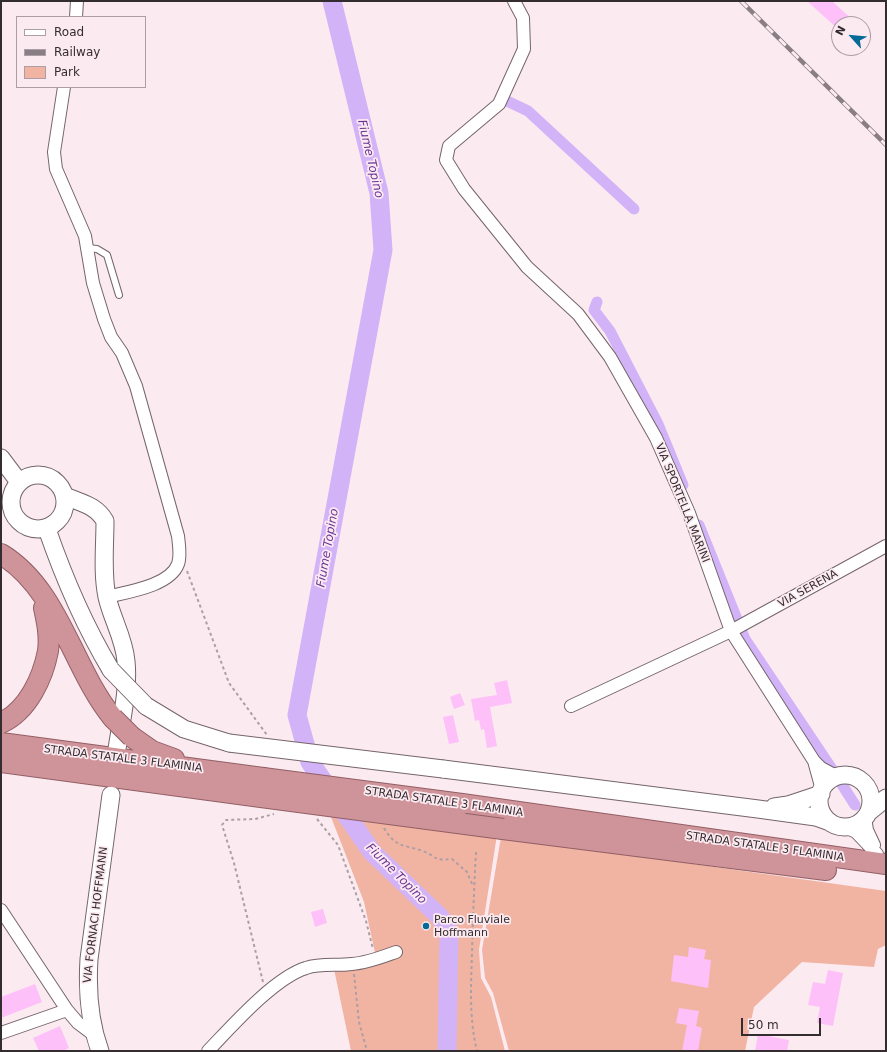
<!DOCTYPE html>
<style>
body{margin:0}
#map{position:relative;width:887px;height:1052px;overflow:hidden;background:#fceaf1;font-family:"DejaVu Sans",sans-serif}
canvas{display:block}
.frame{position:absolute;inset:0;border:2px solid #332d30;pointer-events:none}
.legend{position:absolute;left:16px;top:16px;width:130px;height:72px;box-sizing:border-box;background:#fceaf1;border:1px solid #ac9ea4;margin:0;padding:5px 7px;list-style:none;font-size:12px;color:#332d30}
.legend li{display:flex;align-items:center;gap:8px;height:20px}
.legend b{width:20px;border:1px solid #ac9ea4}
.north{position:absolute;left:831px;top:16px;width:40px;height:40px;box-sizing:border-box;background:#fceaf1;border:1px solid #ac9ea4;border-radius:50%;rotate:297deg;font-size:11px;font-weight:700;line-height:16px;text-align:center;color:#332d30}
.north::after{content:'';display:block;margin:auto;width:14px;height:18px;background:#056a98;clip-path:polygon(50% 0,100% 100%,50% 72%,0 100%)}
.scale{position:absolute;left:741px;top:1018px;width:80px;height:18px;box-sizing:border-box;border:2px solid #332d30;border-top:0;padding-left:5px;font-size:12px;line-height:14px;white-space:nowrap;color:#332d30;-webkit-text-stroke:3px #fceaf1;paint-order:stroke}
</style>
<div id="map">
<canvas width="887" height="1052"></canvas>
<div class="frame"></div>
<ul class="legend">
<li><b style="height:5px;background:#fff"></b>Road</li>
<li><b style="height:5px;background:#897e83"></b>Railway</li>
<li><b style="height:11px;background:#f2b4a2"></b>Park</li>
</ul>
<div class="north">N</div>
<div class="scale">50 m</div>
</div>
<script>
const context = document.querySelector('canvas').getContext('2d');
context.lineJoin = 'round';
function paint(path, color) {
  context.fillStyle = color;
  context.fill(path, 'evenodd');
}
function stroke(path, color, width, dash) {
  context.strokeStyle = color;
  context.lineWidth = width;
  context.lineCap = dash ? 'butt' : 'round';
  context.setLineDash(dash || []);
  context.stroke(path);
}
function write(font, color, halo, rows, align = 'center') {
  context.font = font + ' "DejaVu Sans",sans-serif';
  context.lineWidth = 3.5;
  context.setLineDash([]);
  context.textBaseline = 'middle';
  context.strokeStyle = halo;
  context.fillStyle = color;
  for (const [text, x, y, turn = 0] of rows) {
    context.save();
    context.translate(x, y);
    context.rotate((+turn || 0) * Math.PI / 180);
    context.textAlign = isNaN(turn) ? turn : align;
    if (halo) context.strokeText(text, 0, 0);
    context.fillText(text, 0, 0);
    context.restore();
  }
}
const green = new Path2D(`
 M331 817 497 835 479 950 481 978 491 997 505 1051H351L334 969 377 962 364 902Z
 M501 837 886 891V945L878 949 874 967 802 962 754 1007 745 1051H509L493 993 485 978 482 950Z`);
const canal = new Path2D(`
 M507 101 528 111 634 209
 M597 302 594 310 610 331 658 424 683 485
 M699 525 745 639 832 769
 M841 783 855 805`);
const river = new Path2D(`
 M332 1 379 193 383 250 297 715 310 762 372 852 440 917 449 932 447 1051`);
const building = new Path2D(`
 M807 1H832L857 24H839V30Z
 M507 680 512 703 490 707 497 746 487 748 484 729 481 730 479 720 475 721 471 699 497 695 494 683Z
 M460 693 465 705 454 709 450 697Z
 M453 715 459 742 449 744 443 717Z
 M323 909 327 923 315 927 311 912Z
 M689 947 706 950 704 959 711 960 708 988 671 981 674 955 688 957Z
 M828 970 843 973 833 1026 817 1023 820 1007 808 1005 813 982 825 984Z
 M35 984 42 1002 1 1018V997Z
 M679 1008 699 1011 696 1026 702 1028 698 1051H682L687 1025 676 1023Z
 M60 1026 69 1048 63 1051H39L33 1038Z
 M758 1034 789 1040 787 1051H755Z`);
const path = new Path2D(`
 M187 571 229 683 267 735
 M317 819 338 845 366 921 373 949
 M384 828C396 848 402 844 423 851 438 857 432 861 452 859L467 872 473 886
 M476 852C474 886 473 920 472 953 471 986 469 1019 477 1051
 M354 974 359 1022 367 1051
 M263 982 234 863 222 825 226 820 255 819 274 814`);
const service = new Path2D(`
 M87 248 97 249 107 255 119 295`);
const minor = new Path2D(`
 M514 1 523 18 524 49 499 104 449 146 446 160 464 189 527 267 578 314 610 357 656 438 689 513 731 631 814 761 822 790
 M76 17 77 1
 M64 87 54 152 56 169 85 236 93 283 104 319 111 337 122 353 136 386 178 536C179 545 181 556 178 564 170 586 127 592 107 597
 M571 706 731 631 886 546
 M814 761 821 768 838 777
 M865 818 867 830 874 845
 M845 827 856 832 877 854
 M1 910 67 1010 78 1023 94 1035
 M1 1033 67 1010
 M208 1051C232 1026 274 978 306 968 320 963 337 966 352 964 367 963 382 957 396 952`);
const secondary = new Path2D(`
 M1 458 19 482
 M11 502a27 27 0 1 1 54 0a27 27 0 1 1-54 0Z
 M65 496C81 503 96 505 105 521 105 546 102 573 107 597 112 619 124 638 126 661 129 690 121 721 117 749
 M47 529C64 578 84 625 111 670
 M146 706 184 729 229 743
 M443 769 758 809 816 817 830 822
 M819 801a26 26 0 1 1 52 0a26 26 0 1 1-52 0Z
 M774 807 788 805 821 794
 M869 812 886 798
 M100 1051C89 1021 87 991 89 959L111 795`);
const trunk = new Path2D(`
 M1 554C59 589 72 668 113 718
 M1 723C28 711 43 677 48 651 50 636 47 622 44 608
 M132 737 152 751 174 759
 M1 743 263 778
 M1 762 261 797
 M462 804 886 864
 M503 829 826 870`);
const rail = new Path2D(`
 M741 1 886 145`);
const secondaryBridge = new Path2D(`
 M111 670 146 706
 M229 743 443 769`);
const trunkBridge = new Path2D(`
 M113 718 132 737
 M263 778 462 804
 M261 797 503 829`);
const markers = [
 [426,926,4,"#056a98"]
];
const streetNames = [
 ["VIA SPORTELLA MARINI",682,503,68],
 ["VIA SERENA",808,589,-29],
 ["STRADA STATALE 3 FLAMINIA",123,759,7],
 ["STRADA STATALE 3 FLAMINIA",444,802,8],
 ["STRADA STATALE 3 FLAMINIA",765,847,8],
 ["VIA FORNACI HOFFMANN",96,915,-83]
];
const poiNames = [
 ["Parco Fluviale",434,920],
 ["Hoffmann",434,933]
];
const waterNames = [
 ["Fiume Topino",370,159,77],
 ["Fiume Topino",328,548,-80],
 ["Fiume Topino",396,874,45]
];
paint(green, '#f2b4a2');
stroke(canal, '#d3b3f8', 11);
stroke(river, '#d3b3f8', 19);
paint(building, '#fdc0f9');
stroke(service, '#74656b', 8);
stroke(minor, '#74656b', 14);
stroke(secondary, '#74656b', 19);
stroke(trunk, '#915f65', 22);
stroke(path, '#ac9fa4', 2, [3, 3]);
stroke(service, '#fff', 6);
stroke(minor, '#fff', 12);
stroke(secondary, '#fff', 17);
stroke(trunk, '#cf949a', 20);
stroke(rail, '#897e83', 4.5);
stroke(rail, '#fceaf1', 3, [9]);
stroke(secondaryBridge, '#74656b', 19, []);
stroke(trunkBridge, '#915f65', 22, []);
stroke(secondaryBridge, '#fff', 17);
stroke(trunkBridge, '#cf949a', 20);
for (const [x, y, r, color] of markers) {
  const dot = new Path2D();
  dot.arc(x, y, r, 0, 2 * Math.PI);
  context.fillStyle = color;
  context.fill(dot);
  stroke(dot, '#fceaf1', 1.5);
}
write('11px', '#332d30', '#fceaf1', streetNames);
write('11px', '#332d30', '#fceaf1', poiNames, 'left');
write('italic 12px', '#6a3597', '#fceaf1', waterNames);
</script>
